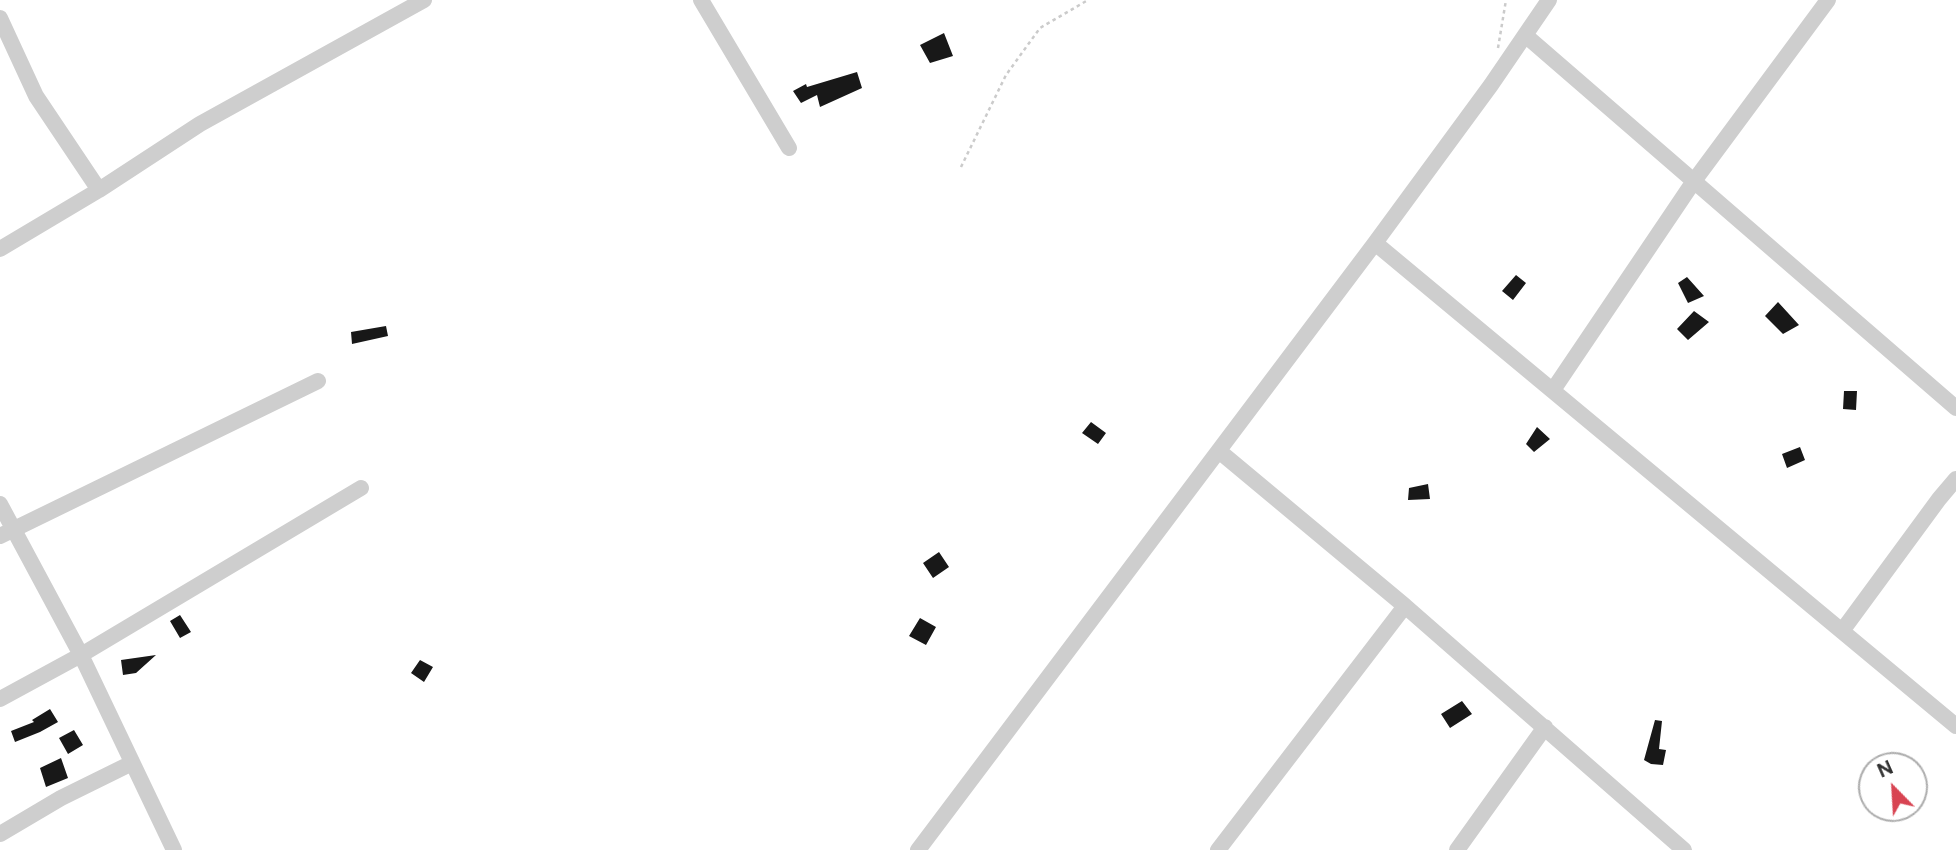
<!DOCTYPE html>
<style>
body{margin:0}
#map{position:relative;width:1956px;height:850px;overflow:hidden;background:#fff;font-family:Figtree,sans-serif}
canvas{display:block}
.north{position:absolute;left:1858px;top:752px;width:70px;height:70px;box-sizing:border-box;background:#fff;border:2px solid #adadad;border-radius:50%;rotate:336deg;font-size:19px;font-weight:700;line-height:28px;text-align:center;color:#313131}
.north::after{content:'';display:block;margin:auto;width:24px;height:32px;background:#d84452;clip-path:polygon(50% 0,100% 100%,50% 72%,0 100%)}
</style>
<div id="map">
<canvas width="1956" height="850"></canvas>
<div class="north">N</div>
</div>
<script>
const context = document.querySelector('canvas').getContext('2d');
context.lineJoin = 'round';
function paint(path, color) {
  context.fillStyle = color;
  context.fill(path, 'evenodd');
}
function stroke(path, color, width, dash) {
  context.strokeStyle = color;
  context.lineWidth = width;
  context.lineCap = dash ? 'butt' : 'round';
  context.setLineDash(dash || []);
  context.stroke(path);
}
const building = new Path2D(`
 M944 33 953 56 930 63 920 45Z
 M857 72 862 88 820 107 817 95 801 103 793 91 806 84 807 87Z
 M1516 275 1526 283 1513 300 1502 291Z
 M1687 277 1704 296 1688 303 1678 283Z
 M1778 302 1799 325 1783 334 1765 316Z
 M1694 311 1709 322 1688 340 1677 329Z
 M386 326 388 336 352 344 351 332Z
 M1844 391H1857L1856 410 1843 409Z
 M1091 422 1106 433 1098 444 1082 433Z
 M1537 427 1550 439 1534 452 1526 444Z
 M1800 447 1805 460 1787 468 1782 454Z
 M1428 484 1430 499 1408 500 1409 488Z
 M939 552 949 567 933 578 923 563Z
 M180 615 191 632 180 638 170 621Z
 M920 618 936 627 926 645 909 636Z
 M156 655 136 673 123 675 121 660Z
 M420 660 433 667 424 682 411 673Z
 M1462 701 1472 714 1450 728 1441 714Z
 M50 709 58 722 40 732 15 742 11 731 34 722 32 720Z
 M1655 720 1662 721 1659 749 1666 750 1663 765 1651 764 1644 760Z
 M74 730 83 745 68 754 59 738Z
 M61 758 68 778 46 787 40 768Z`);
const path = new Path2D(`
 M1498 48 1506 0
 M961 167 1006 75 1040 28 1088 0`);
const minor = new Path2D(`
 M701 0 789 148
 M0 18 36 96 99 190
 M1525 35 1956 408
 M1375 243 1956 726
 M0 249 99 190 200 124 424 0
 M1553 390 1694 181 1828 0
 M1219 451 1405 606 1684 850
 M0 504 81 655 174 850
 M0 536 318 381
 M1842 631 1939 499 1956 479
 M0 699 81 655 361 488
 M0 834 61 798 132 763
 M918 850 1375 243 1491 85 1549 0
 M1218 850 1405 606
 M1457 850 1545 727`);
paint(building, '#181818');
stroke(path, '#cbcbcb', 2.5, [3.5, 3.5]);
stroke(minor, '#cecece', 16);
</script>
